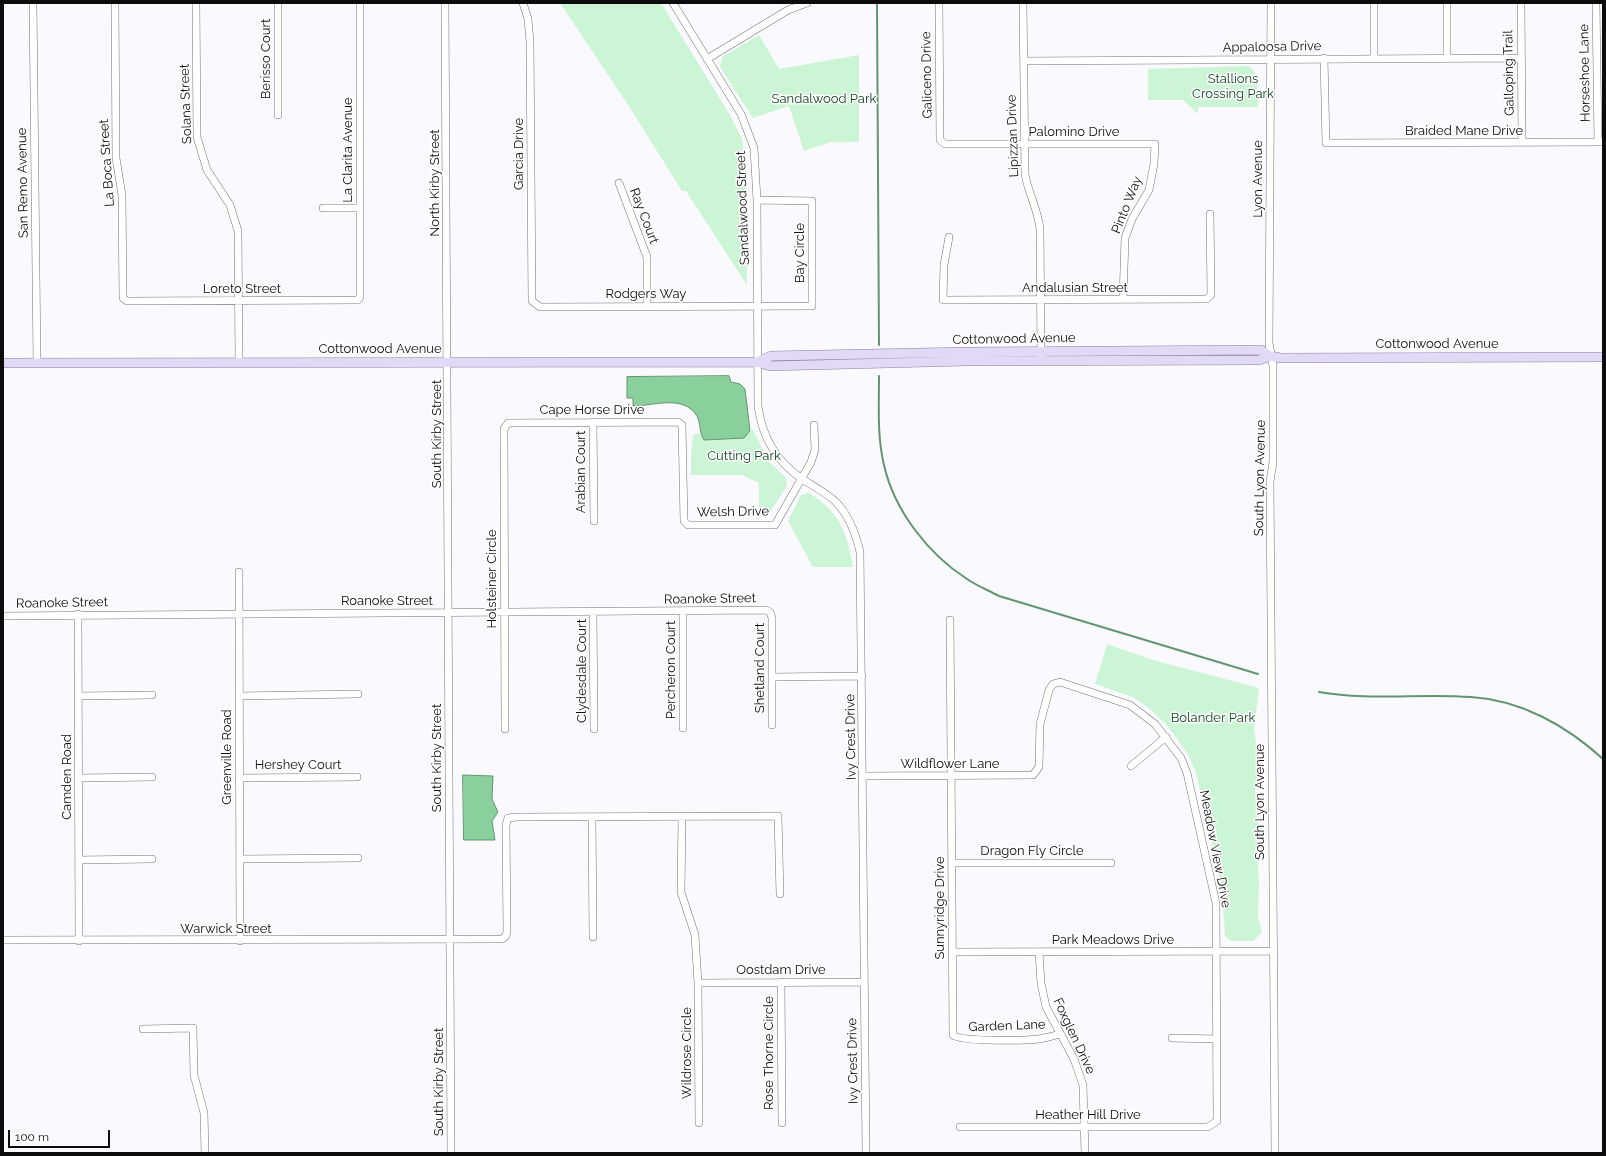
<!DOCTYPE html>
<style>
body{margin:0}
#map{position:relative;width:1606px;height:1156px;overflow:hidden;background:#faf9fd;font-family:Raleway,sans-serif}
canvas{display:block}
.frame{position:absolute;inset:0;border:4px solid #0c0c0d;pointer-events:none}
.scale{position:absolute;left:8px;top:1130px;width:102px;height:18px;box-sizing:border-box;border:2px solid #0c0c0d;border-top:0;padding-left:5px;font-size:12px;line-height:14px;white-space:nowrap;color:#0c0c0d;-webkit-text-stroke:3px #fff;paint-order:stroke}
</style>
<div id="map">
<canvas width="1606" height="1156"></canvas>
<div class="frame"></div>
<div class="scale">100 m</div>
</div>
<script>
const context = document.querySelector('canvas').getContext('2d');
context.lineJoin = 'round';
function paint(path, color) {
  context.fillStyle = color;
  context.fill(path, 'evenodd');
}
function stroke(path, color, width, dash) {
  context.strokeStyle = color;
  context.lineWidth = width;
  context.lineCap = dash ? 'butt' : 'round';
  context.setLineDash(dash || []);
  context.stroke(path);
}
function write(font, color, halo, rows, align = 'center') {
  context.font = font + ' Raleway,sans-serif';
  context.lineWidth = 3;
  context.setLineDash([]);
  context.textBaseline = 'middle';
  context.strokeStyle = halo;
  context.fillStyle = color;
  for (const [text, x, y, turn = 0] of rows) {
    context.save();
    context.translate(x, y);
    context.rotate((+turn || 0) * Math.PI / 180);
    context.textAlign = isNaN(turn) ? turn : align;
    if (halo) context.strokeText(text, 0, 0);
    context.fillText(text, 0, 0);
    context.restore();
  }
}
const green = new Path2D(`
 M560 3H661L730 115 742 139 746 169 747 285 686 191H682L632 111Z
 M759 35 779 69 859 55V142H831L804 151 789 106 753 118 720 67 722 57Z
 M1249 66 1257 75 1258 107H1198V114L1183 100H1148V69Z
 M753 429 768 461 786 478 787 486 768 515 759 516V483L742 475H691V453L693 435 700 433 704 440 748 434Z
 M809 493C840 512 847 533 853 567H813L788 521 801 495Z
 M1107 644 1153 660 1259 688 1254 728 1259 765 1255 791 1258 824 1256 845 1259 881 1258 917 1262 932 1253 941H1231L1225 936 1222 889 1196 773 1188 754 1166 724 1151 710 1133 697 1095 684Z`);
const water = new Path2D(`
 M729 376 731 382 740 384 745 389 750 431 744 438 704 440C699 432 701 424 697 416 683 394 654 406 633 406V398H627V377Z
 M463 775 493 776 492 799 498 812 492 821 495 840H464Z`);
const stream = new Path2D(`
 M877 3 879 345
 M879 376C879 406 877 436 884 465 894 510 928 554 967 579 977 586 988 590 999 596L1258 674
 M1319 692C1370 701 1420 693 1471 697 1521 700 1567 726 1603 759`);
const minor = new Path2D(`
 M33 3 37 363
 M115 3 116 158 122 195 123 298 127 301 358 300 360 297V3
 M196 3 197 137 207 170 230 205 238 231 239 362
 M278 3V115
 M445 3 451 1153
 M523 3 528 19 530 42 532 301 540 307 812 306V201L757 200
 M673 3 741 114 754 148 757 200 758 406C762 437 776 461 802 479 813 486 825 492 835 501 849 515 856 534 860 552L866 1153
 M939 3 940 140 945 144H1155L1154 164 1149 190 1132 219 1125 238 1123 299
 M1023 3 1025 174C1028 193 1038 209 1040 229L1041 356
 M1271 3 1269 343 1273 366V462L1270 482 1275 1153
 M1374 3V58
 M1447 3V58
 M1521 3 1522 142
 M1596 3 1598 142
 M1324 58 1326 143 1603 142
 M707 59 788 10 807 3
 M1024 61 1521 58
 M619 183 647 257V306
 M323 208H360
 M949 237 944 265 943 300 1207 299 1211 295 1210 214
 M593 422 594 521
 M239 572 240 941
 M593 612 594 729
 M78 614 79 941
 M3 616 766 610 770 612 772 618V725
 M950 620 953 1035C960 1042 1032 1041 1044 1038 1049 1037 1054 1036 1059 1034
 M772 677 862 676
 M79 696 152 695
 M239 696 358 694
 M683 728V612
 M505 729 504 429 508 423 678 422 682 425 684 521 688 525H775L811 462 815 450 814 425
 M1131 766 1166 737
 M864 776 1033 775 1039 767 1040 724 1049 690 1053 684 1060 682 1130 705 1155 724 1181 758 1187 773 1216 903 1217 1121 1208 1127H960
 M79 778 152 777
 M239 778 357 777
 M682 816 681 892 695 935 698 983 699 1123
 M592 817 593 937
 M240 859 358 858
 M79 860 152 859
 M952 863H1111
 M3 940 502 939 506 936 507 931 506 825 508 818 516 817 778 816 780 894
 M953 952 1274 951
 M1039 952 1041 983 1046 1007 1074 1059 1083 1085 1085 1153
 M781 982 782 1123
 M698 983 864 982
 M143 1029 193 1028 194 1075 204 1113 205 1153
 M1172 1038 1217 1039`);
const major = new Path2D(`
 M757 362 771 356 967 352 1261 350 1270 356 1281 358 1603 357
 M3 363 757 362 770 366 966 361 1259 360 1270 356`);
const streetNames = [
 ["Appaloosa Drive",1272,47,-1],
 ["Berisso Court",266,59,-90],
 ["Galloping Trail",1509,73,-91],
 ["Horseshoe Lane",1585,73,-91],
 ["Galiceno Drive",927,75,-91],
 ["Solana Street",186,104,-92],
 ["Braided Mane Drive",1464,131],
 ["Palomino Drive",1074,132],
 ["Lipizzan Drive",1013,136,-92],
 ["La Clarita Avenue",348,150,-90],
 ["Garcia Drive",519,154,-90],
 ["La Boca Street",107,163,-94],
 ["Lyon Avenue",1258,179,-90],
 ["San Remo Avenue",23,183,-91],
 ["North Kirby Street",435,183,-90],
 ["Pinto Way",1127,205,-68],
 ["Sandalwood Street",743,208,-92],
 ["Ray Court",644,216,69],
 ["Bay Circle",800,253,-90],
 ["Andalusian Street",1075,288],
 ["Loreto Street",242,289],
 ["Rodgers Way",646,294],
 ["Cottonwood Avenue",1014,339,-1],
 ["Cottonwood Avenue",1437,344],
 ["Cottonwood Avenue",380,349],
 ["Cape Horse Drive",592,410],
 ["South Kirby Street",437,434,-90],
 ["Arabian Court",581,472,-90],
 ["South Lyon Avenue",1260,478,-89],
 ["Welsh Drive",733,512,-1],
 ["Holsteiner Circle",492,579,-90],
 ["Roanoke Street",710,599,-1],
 ["Roanoke Street",387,601],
 ["Roanoke Street",62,603,-1],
 ["Shetland Court",760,668,-90],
 ["Percheron Court",671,670,-90],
 ["Clydesdale Court",582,671,-90],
 ["Ivy Crest Drive",851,737,-91],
 ["Greenville Road",227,757,-90],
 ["South Kirby Street",437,758,-90],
 ["Wildflower Lane",950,764],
 ["Hershey Court",298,765],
 ["Camden Road",67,777,-90],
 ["South Lyon Avenue",1260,802,-90],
 ["Meadow View Drive",1215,849,79],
 ["Dragon Fly Circle",1032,851],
 ["Sunnyridge Drive",940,908,-90],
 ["Warwick Street",226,929],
 ["Park Meadows Drive",1113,940],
 ["Oostdam Drive",781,970],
 ["Garden Lane",1007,1026,-2],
 ["Foxglen Drive",1074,1036,65],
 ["Wildrose Circle",687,1053,-90],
 ["Rose Thorne Circle",769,1053,-90],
 ["Ivy Crest Drive",853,1061,-91],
 ["South Kirby Street",439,1082,-90],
 ["Heather Hill Drive",1088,1115]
];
const parkNames = [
 ["Stallions",1233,79],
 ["Crossing Park",1233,94],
 ["Sandalwood Park",824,99],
 ["Cutting Park",744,456],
 ["Bolander Park",1213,718]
];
paint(green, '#cbf5d4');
paint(water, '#8ad09c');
stroke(water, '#649571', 1);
stroke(stream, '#649571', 2);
stroke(minor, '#727175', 8);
stroke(major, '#89819f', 10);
stroke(minor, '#fff', 7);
stroke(major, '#e1d9f5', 9);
write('13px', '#0c0c0d', '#fff', streetNames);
write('13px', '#124624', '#fff', parkNames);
</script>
